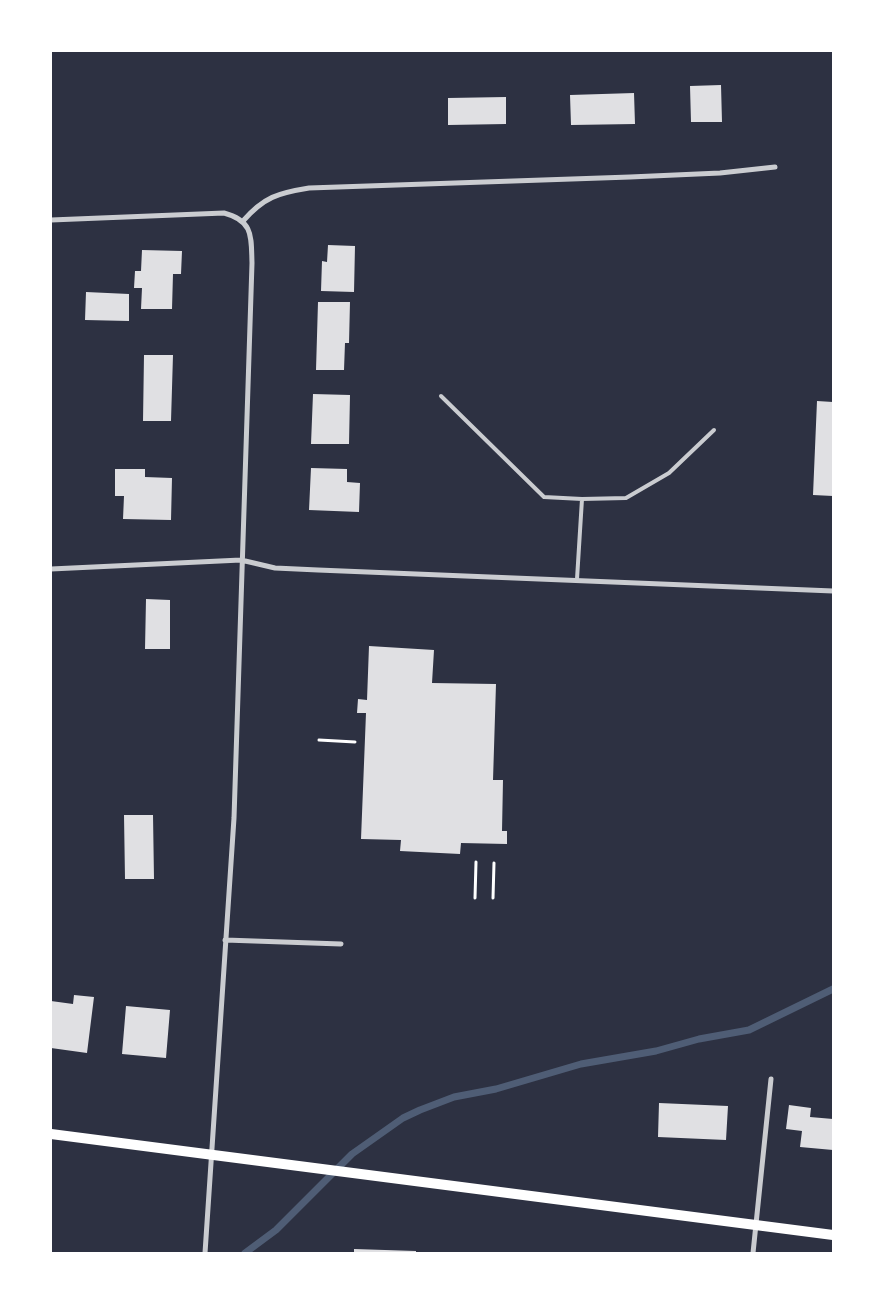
<!DOCTYPE html>
<style>
body{margin:0}
#map{position:relative;width:884px;height:1304px;overflow:hidden;background:#2d3142;font-family:Quicksand,sans-serif}
canvas{display:block}
.frame{position:absolute;inset:0;border:52px solid #fff;pointer-events:none}
</style>
<div id="map">
<canvas width="884" height="1304"></canvas>
<div class="frame"></div>
</div>
<script>
const context = document.querySelector('canvas').getContext('2d');
context.lineJoin = 'round';
function stroke(path, color, width, dash) {
  context.strokeStyle = color;
  context.lineWidth = width;
  context.lineCap = dash ? 'butt' : 'round';
  context.setLineDash(dash || []);
  context.stroke(path);
}
function paint(path, color) {
  context.fillStyle = color;
  context.fill(path, 'evenodd');
}
const stream = new Path2D(`
 M245 1253 276 1230 352 1154 403 1118 420 1110 454 1097 496 1089 581 1064 656 1051 699 1039 749 1030 833 989`);
const building = new Path2D(`
 M721 85 722 122H691L690 86Z
 M634 93 635 124 571 125 570 95Z
 M506 97V124L448 125V98Z
 M328 245 355 246 354 292 321 291 322 261 327 262Z
 M142 250 182 251 181 274H173L172 309H141L142 288H134L135 271H141Z
 M86 292 129 294V321L85 320Z
 M318 302H350L349 343H345L344 370H316Z
 M144 355H173L171 421H143Z
 M313 394 350 395 349 444H311Z
 M817 401 833 402V496L813 495Z
 M311 468 347 469V482L360 483 359 512 309 510Z
 M115 469H145V477L172 478 171 520 123 519 124 496H115Z
 M146 599 170 600V649H145Z
 M369 646 434 650 432 683 496 684 493 780H503L502 831H507V844L461 843 460 854 400 851 401 840 361 839 366 713H357L358 699 367 700Z
 M124 815H153L154 879H125Z
 M74 995 94 997 87 1053 51 1048V1001L73 1004Z
 M126 1006 170 1010 166 1058 122 1054Z
 M659 1103 728 1106 726 1140 658 1137Z
 M789 1105 811 1108 810 1117 833 1119V1150L800 1147 802 1131 786 1129Z
 M354 1249 416 1251V1253H354Z`);
const path = new Path2D(`
 M319 740 355 742
 M475 898 476 862
 M493 898 494 863`);
const service = new Path2D(`
 M441 396 544 497 582 499
 M577 579 582 499 626 498 669 473 714 430`);
const minor = new Path2D(`
 M51 220 224 213C254 221 251 237 252 263L234 818 205 1253
 M243 221C264 197 278 193 309 188L630 177 720 173 775 167
 M51 569 241 560 275 568 318 570 833 591
 M225 940 341 944
 M753 1253 771 1079`);
const secondary = new Path2D(`
 M51 1134 833 1235`);
stroke(stream, '#4f5d75', 7);
paint(building, '#e0e0e3');
stroke(path, '#fff', 3);
stroke(service, '#caccd0', 4);
stroke(minor, '#caccd0', 5);
stroke(secondary, '#fff', 10);
</script>
